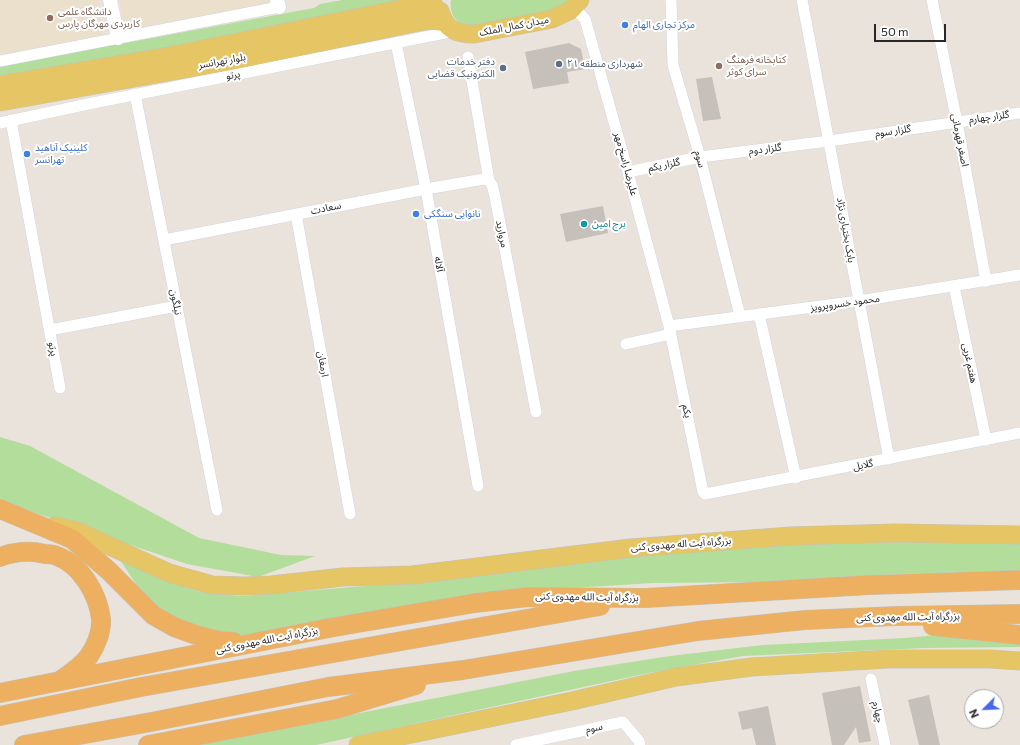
<!DOCTYPE html>
<meta charset="utf-8">
<style>
body{margin:0}
#map{position:relative;width:1020px;height:745px;overflow:hidden;background:#eae3db;font-family:Commissioner,sans-serif}
canvas{display:block}
.north{position:absolute;left:964px;top:689px;width:40px;height:40px;box-sizing:border-box;background:#fff;border:1px solid #a9a9a9;border-radius:50%;rotate:246deg;font-size:11px;font-weight:700;line-height:16px;text-align:center;color:#282828}
.north::after{content:'';display:block;margin:auto;width:14px;height:18px;background:#4568ec;clip-path:polygon(50% 0,100% 100%,50% 72%,0 100%)}
.scale{position:absolute;left:874px;top:24px;width:72px;height:18px;box-sizing:border-box;border:2px solid #282828;border-top:0;padding-left:5px;font-size:12px;line-height:14px;white-space:nowrap;color:#282828;-webkit-text-stroke:3px #fff;paint-order:stroke}
</style>
<div id="map">
<canvas width="1020" height="745"></canvas>
<div class="north">N</div>
<div class="scale">50 m</div>
</div>
<script>
const context = document.querySelector('canvas').getContext('2d');
context.lineJoin = 'round';
function paint(path, color) {
  context.fillStyle = color;
  context.fill(path, 'evenodd');
}
function stroke(path, color, width, dash) {
  context.strokeStyle = color;
  context.lineWidth = width;
  context.lineCap = dash ? 'butt' : 'round';
  context.setLineDash(dash || []);
  context.stroke(path);
}
function write(font, color, halo, rows, align = 'center') {
  context.font = font + ' Commissioner,"Noto Sans Arabic",sans-serif';
  context.lineWidth = 4;
  context.setLineDash([]);
  context.textBaseline = 'middle';
  context.strokeStyle = halo;
  context.fillStyle = color;
  for (const [text, x, y, turn = 0] of rows) {
    context.save();
    context.translate(x, y);
    context.rotate((+turn || 0) * Math.PI / 180);
    context.textAlign = isNaN(turn) ? turn : align;
    if (halo) context.strokeText(text, 0, 0);
    context.fillText(text, 0, 0);
    context.restore();
  }
}
const education = new Path2D(`
 M0 0H97L104 36 0 56Z
 M119 0H271L272 4 196 20 125 31Z`);
const green = new Path2D(`
 M342 0H423L0 81V66L314 8 320 4Z
 M451 0H568L561 9C543 13 479 30 464 25 454 22 449 10 451 0Z
 M0 437 30 446 199 538 281 555 315 556 258 577 187 564 0 501Z
 M1020 541V571L901 574 762 582 653 583 508 592 254 635 234 636 194 629 157 608 144 596 118 557 176 583 197 591 216 594 243 596 365 586 580 560 823 542Z
 M948 634 1020 642V647L925 648 743 656 644 674 316 745H191L334 718 574 671 670 656 763 645 905 638Z`);
const building = new Path2D(`
 M569 43 581 49 585 69 567 72 569 83 533 89 525 52Z
 M712 77 721 119 703 121 696 79Z
 M603 206 608 233 566 242 560 214Z
 M860 686 871 741 859 743 856 727 844 745H832L822 693Z
 M929 695 940 745H919L908 700Z
 M768 706 776 745H756L752 728 742 730 738 712Z`);
const minor = new Path2D(`
 M671 0 673 65 700 157 740 316
 M802 0 889 459
 M932 0 957 122 986 281
 M571 10 579 13 585 19 628 172 669 326 703 492 705 494 1020 433
 M396 43 426 189 478 486
 M468 57 489 181 492 185 495 197 536 412
 M0 61 279 7
 M135 94 217 510
 M11 120 60 388
 M0 123 88 104 455 31
 M628 172 700 157 829 141 1020 113
 M296 214 350 514
 M164 240 426 189 484 179 489 181
 M954 286 986 440
 M759 314 796 478
 M669 326 859 301 1020 275
 M50 330 177 306
 M626 344 671 334
 M871 679 885 745
 M516 745 623 722 639 741 640 745`);
const tertiary = new Path2D(`
 M110 0 118 38
 M277 0 279 7`);
const primary = new Path2D(`
 M440 11C446 30 456 34 474 34L552 19 571 10 580 0
 M0 85 169 56 420 5 433 0
 M0 102 230 61 424 21H435L444 22
 M55 526 77 531 169 573 212 585 245 586 271 585 343 577 412 575 631 548 791 536 896 533 1020 535
 M358 745 572 701 676 677 752 667 888 659H990L1020 661`);
const trunk = new Path2D(`
 M0 509 72 539 109 571 153 615 174 627 199 636 220 641 234 642
 M0 557C16 551 29 550 45 554 49 554 53 554 57 556 81 565 98 594 101 619 102 631 96 646 89 656 82 666 71 673 61 680
 M933 626 1020 635
 M0 693 329 628 475 603 528 597 646 598 870 585 1020 580
 M0 716 141 687 600 606
 M24 745 151 722 328 687 463 670 698 631 805 620 897 616 1020 614
 M148 745 337 709 416 685`);
const markers = [
 [50,18,4,"#8d6e63"],
 [625,25,4,"#3f7fe0"],
 [559,64,4,"#5c6f8a"],
 [719,66,4,"#8d6e63"],
 [503,68,4,"#5c6f8a"],
 [27,154,4,"#3f7fe0"],
 [416,214,4,"#3f7fe0"],
 [584,224,4,"#0f9aa8"]
];
const educationNames = [
 ["دانشگاه علمی",58,12],
 ["کاربردی مهرگان پارس",58,24],
 ["کتابخانه فرهنگ",727,60],
 ["سرای کوثر",727,72]
];
const shopNames = [
 ["مرکز تجاری الهام",633,25],
 ["کلینیک آناهید",35,148],
 ["تهرانسر",35,160],
 ["نانوایی سنگکی",424,214]
];
const streetNames = [
 ["میدان کمال الملک",514,26,-11],
 ["بلوار تهرانسر",222,61,-10],
 ["پرتو",233,75,-11],
 ["گلزار چهارم",989,117,-8],
 ["گلزار سوم",893,131,-8],
 ["اصغر قهرمانی",960,140,79],
 ["گلزار دوم",765,149,-7],
 ["سوم",700,159,75],
 ["علیرضا راسخ مهر",626,164,75],
 ["گلزار یکم",664,165,-12],
 ["سعادت",326,208,-11],
 ["بابک بختیاری نژاد",846,230,80],
 ["مروارید",502,234,79],
 ["آلاله",439,264,80],
 ["نیلگون",176,302,79],
 ["محمود خسروپرویز",845,303,-8],
 ["پرتو",53,349,79],
 ["هفتم غربی",970,363,78],
 ["ارمغان",323,364,80],
 ["یکم",687,411,78],
 ["گلایل",863,465,-11],
 ["بزرگراه آیت اله مهدوی کنی",681,544,-4],
 ["بزرگراه آیت الله مهدوی کنی",587,597,1],
 ["بزرگراه آیت الله مهدوی کنی",908,617,-1],
 ["بزرگراه آیت الله مهدوی کنی",267,640,-11],
 ["چهارم",878,712,78],
 ["سوم",594,728,-12]
];
const serviceNames = [
 ["دفتر خدمات",495,62],
 ["الکترونیک قضایی",495,74],
 ["شهرداری منطقه ۲۱",567,64,"left"]
];
const cultureNames = [
 ["برج امین",592,224]
];
paint(education, '#eae0cb');
paint(green, '#b3dd9b');
paint(building, '#c5c0ba');
stroke(minor, '#d0d4e0', 12);
stroke(tertiary, '#d0d4e0', 15);
stroke(primary, '#c3c3c3', 19);
stroke(trunk, '#c3c3c3', 20);
stroke(minor, '#fff', 11);
stroke(tertiary, '#fff', 14);
stroke(primary, '#e6c564', 18);
stroke(trunk, '#ecb060', 19);
for (const [x, y, r, color] of markers) {
  const dot = new Path2D();
  dot.arc(x, y, r, 0, 2 * Math.PI);
  context.fillStyle = color;
  context.fill(dot);
  stroke(dot, '#fff', 1.5);
}
write('10px', '#785e54', '#fff', educationNames, 'left');
write('10px', '#366cbe', '#fff', shopNames, 'left');
write('10px', '#282828', '#fff', streetNames);
write('10px', '#4e5e75', '#fff', serviceNames, 'right');
write('10px', '#0d838f', '#fff', cultureNames, 'left');
</script>
